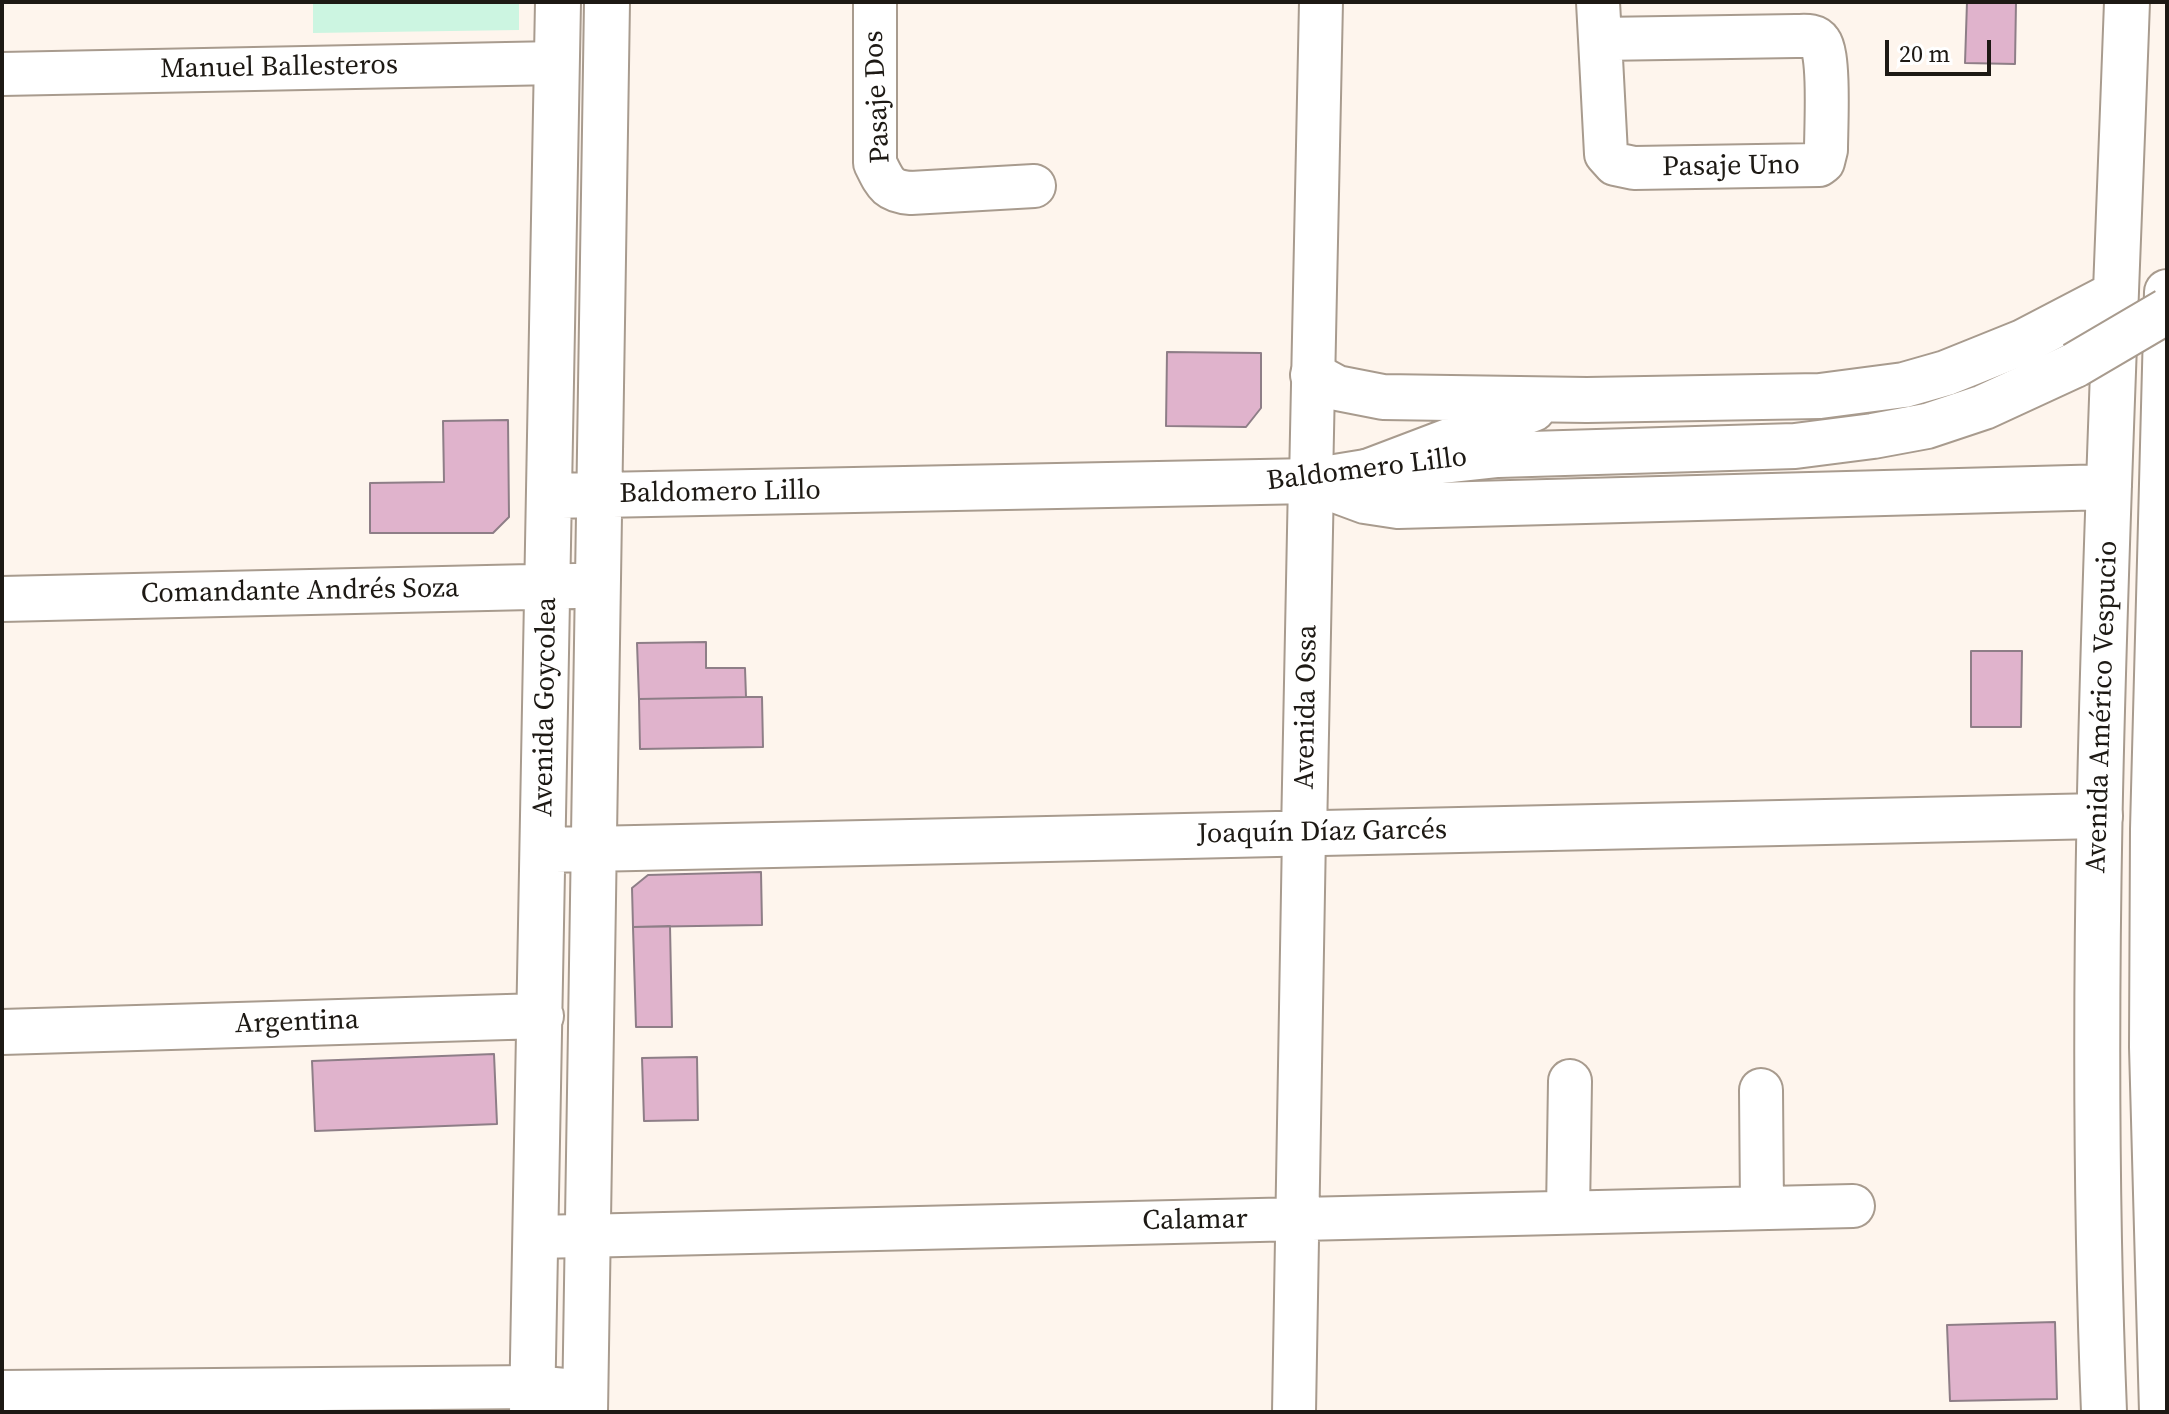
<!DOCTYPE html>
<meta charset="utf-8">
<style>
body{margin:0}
#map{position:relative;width:2169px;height:1414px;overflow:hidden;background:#fef5ed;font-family:"Source Serif 4",serif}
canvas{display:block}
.frame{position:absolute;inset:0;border:4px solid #1d1914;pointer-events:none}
.scale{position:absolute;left:1885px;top:40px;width:106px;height:36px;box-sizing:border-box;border:4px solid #1d1914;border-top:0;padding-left:10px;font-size:24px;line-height:28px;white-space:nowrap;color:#1d1914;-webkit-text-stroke:6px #fff;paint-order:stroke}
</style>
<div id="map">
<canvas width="2169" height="1414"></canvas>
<div class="frame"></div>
<div class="scale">20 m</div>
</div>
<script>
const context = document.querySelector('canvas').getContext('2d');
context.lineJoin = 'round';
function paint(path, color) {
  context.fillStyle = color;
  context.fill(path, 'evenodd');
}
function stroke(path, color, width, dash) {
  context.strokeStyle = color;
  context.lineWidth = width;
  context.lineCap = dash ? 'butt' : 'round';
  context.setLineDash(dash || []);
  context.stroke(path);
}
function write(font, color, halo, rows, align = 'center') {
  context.font = font + ' "Source Serif 4",serif';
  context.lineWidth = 6;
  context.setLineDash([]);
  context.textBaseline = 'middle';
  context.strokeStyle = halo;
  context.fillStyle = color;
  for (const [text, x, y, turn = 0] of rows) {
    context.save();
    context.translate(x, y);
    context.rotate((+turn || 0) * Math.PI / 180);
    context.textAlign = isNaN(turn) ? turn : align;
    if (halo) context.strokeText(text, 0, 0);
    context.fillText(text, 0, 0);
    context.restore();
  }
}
const green = new Path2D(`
 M313 2H519V30L313 33Z`);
const building = new Path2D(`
 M1967 2H2016L2015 64 1965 63Z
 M1167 352 1261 353V408L1246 427 1166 426Z
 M508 420 509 517 493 533H370V483L444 482 443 421Z
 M706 642V668H745L746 697 639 699 637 643Z
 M1971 651H2022L2021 727H1971Z
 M746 697H762L763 747 640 749 639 699Z
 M761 872 762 925 633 927 632 888 648 875Z
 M670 926 672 1027H636L633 927Z
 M494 1054 497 1124 315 1131 312 1061Z
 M697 1057 698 1120 644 1121 642 1058Z
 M2055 1322 2057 1399 1950 1401 1947 1325Z`);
const street = new Path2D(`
 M875 2V163C885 183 887 191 911 193L1034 186
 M1598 2 1600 39
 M1796 36C1804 36 1815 34 1820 42 1830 55 1826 129 1826 150L1823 162 1819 165 1634 168 1615 164 1606 154 1600 39Z
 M2 74 557 63
 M1311 481 1321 2
 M1761 1090 1762 1208
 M1568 1212 1570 1081
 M537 1237 1853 1206
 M2 1392 533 1387 586 1392
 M1294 1412 1304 834`);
const secondary = new Path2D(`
 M549 496 1311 481 1415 464 1498 455 1795 446 1873 436 1927 426 1984 407 2075 365
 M2 599 575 586
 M1304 834 1311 481
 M544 850 2100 816
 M2 1032 541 1016
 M532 1412 558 2
 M585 1412 607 2`);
const primary = new Path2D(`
 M1313 375 1337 388 1383 397 1587 400 1820 396 1904 385 1946 373 2023 342 2115 294
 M1367 472 1533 409
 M1311 481 1365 501 1398 506 2109 487
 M2104 1412C2085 942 2110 472 2127 2`);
const highway = new Path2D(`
 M2162 1412 2152 1047 2153 829 2167 292`);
const secondaryBridge = new Path2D(`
 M2075 365 2167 311`);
const streetNames = [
 ["Manuel Ballesteros",279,68,-1],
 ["Pasaje Dos",878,97,-93],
 ["Pasaje Uno",1731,167,-1],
 ["Baldomero Lillo",1367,470,-7],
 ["Baldomero Lillo",720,493,-1],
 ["Comandante Andrés Soza",300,592,-1],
 ["Avenida Goycolea",546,707,-89],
 ["Avenida Ossa",1307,707,-89],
 ["Avenida Américo Vespucio",2103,707,-88],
 ["Joaquín Díaz Garcés",1322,833,-1],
 ["Argentina",297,1023,-2],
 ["Calamar",1195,1221,-1]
];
paint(green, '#ccf5e1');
paint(building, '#e0b3cc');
stroke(building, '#8e7e87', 2);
stroke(street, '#a89b8e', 46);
stroke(secondary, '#a89b8e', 48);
stroke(primary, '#a89b8e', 48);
stroke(highway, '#a89b8e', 48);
stroke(street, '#fff', 42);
stroke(secondary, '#fff', 44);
stroke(primary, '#fff', 44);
stroke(highway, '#fff', 44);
stroke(secondaryBridge, '#a89b8e', 48, []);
stroke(secondaryBridge, '#fff', 44);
write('28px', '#1d1914', '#fff', streetNames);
</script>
